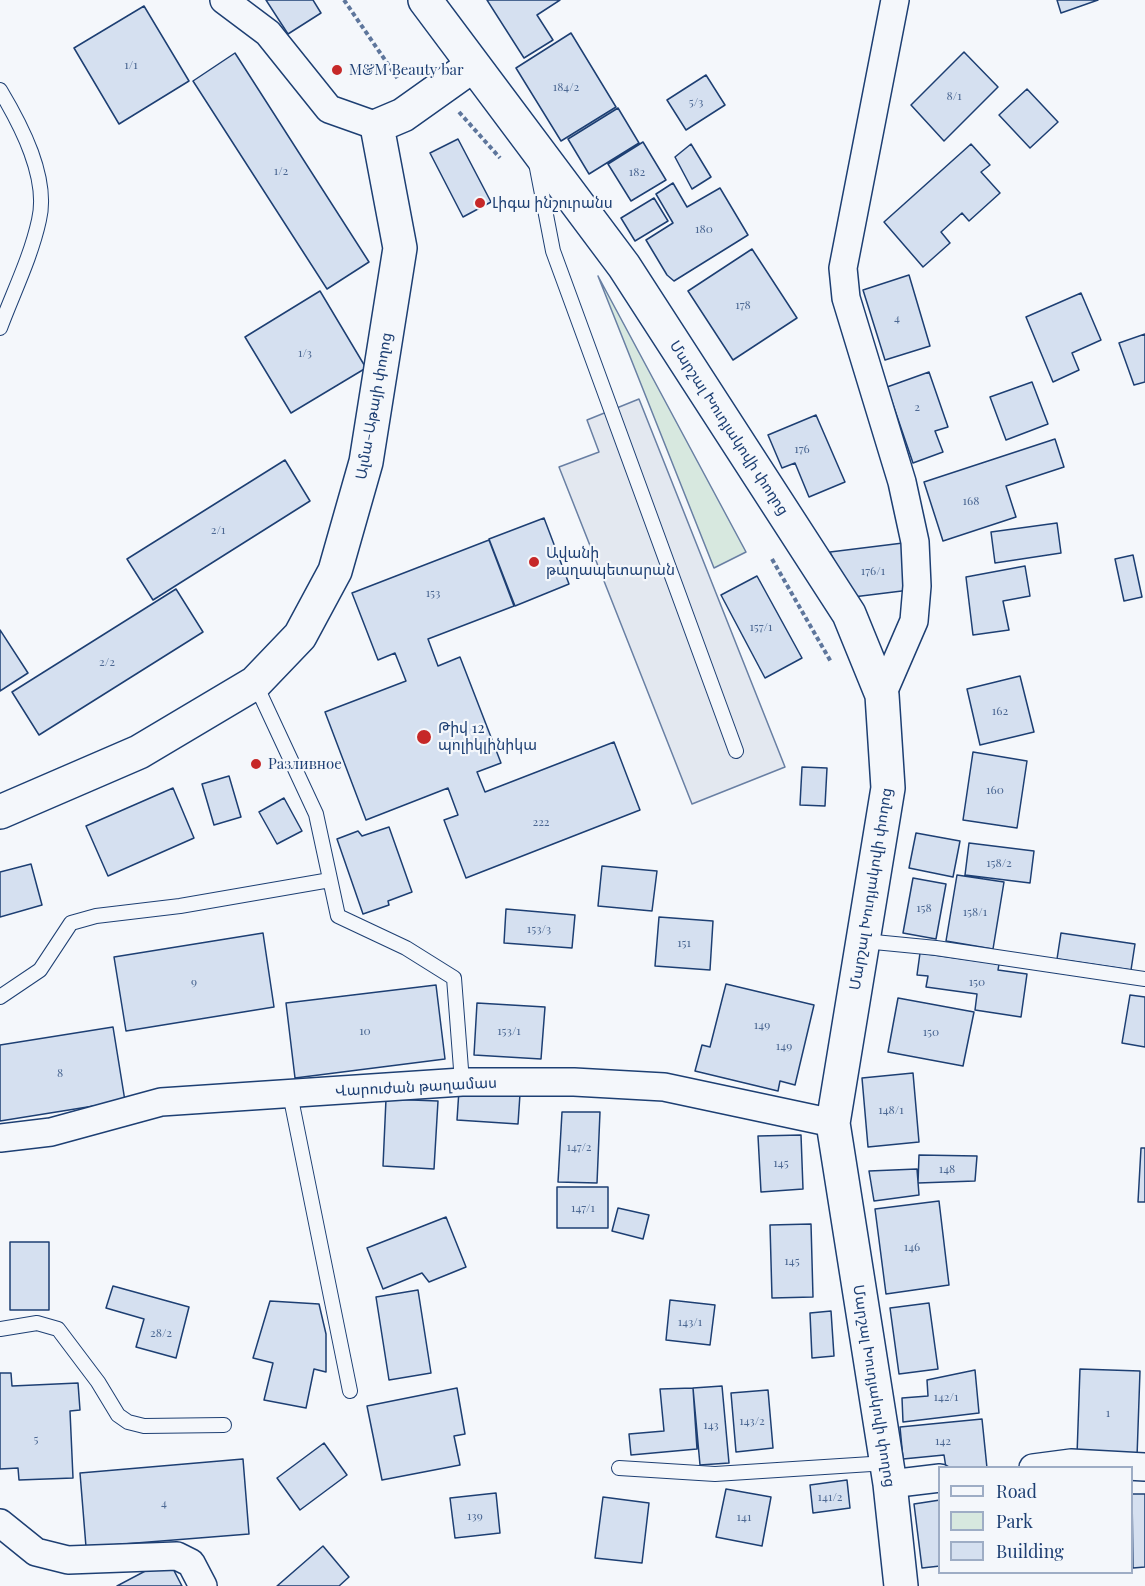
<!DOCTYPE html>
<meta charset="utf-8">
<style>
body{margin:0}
#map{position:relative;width:1145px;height:1586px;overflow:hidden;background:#f4f7fb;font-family:"Playfair Display",serif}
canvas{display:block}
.legend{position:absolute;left:938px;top:1466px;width:195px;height:108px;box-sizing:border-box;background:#f4f7fb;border:2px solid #9eadc5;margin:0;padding:8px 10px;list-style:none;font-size:18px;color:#1d3f73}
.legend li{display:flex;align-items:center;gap:12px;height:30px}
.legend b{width:30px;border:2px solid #9eadc5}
</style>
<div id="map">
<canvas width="1145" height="1586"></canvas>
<ul class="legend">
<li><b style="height:8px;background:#f4f7fb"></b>Road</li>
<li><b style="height:16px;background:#d7e8df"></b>Park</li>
<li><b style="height:16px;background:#d5e0f0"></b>Building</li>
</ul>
</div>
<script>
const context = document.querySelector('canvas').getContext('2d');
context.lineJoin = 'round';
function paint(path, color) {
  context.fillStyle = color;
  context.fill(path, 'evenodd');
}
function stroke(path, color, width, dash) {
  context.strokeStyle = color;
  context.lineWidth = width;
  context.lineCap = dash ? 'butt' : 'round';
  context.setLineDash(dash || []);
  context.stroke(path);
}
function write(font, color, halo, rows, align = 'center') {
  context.font = font + ' "Playfair Display","Noto Sans Armenian",serif';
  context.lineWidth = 4.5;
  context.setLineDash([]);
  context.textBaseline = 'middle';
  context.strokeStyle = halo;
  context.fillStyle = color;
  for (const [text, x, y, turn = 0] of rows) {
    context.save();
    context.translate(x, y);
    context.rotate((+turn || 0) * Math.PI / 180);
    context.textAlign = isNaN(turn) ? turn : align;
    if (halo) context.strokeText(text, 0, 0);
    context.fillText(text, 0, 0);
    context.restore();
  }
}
const green = new Path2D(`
 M598 276 746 552 714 568Z`);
const parking = new Path2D(`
 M639 399 785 767 692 804 559 467 599 452 587 420Z`);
const building = new Path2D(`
 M266 0H313L321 13 288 34Z
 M487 0H560L537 15 553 40 524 58Z
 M1057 0H1098L1061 13Z
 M144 6 189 81 119 124 74 48Z
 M571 33 616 107 561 141 516 68Z
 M964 52 998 87 944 141 911 105Z
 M235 53 369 262 327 289 193 81Z
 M706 75 725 105 686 130 667 100Z
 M1027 89 1058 122 1030 148 999 115Z
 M618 108 639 143 589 174 568 139Z
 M458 139 491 202 463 217 430 153Z
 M643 142 666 180 631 201 608 164Z
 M691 144 711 177 692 189 675 157Z
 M971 144 990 165 981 172 1000 193 969 221 962 213 941 232 950 243 923 267 884 222Z
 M673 183 687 207 720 188 748 235 674 281 667 275 646 240 673 223 656 194Z
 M654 198 668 221 635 241 621 218Z
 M752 249 797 318 733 360 688 291Z
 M909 275 930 346 885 360 863 290Z
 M320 291 366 368 291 413 245 337Z
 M1081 293 1101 340 1072 353 1079 370 1053 382 1026 317Z
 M1145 334V382L1134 385 1119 343Z
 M929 372 948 427 935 431 943 452 913 463 887 387Z
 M1032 382 1048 424 1006 440 990 397Z
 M816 415 845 482 809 497 795 463 782 468 768 435Z
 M1055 439 1064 467 1006 486 1016 517 943 541 924 482Z
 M285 460 310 501 153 600 127 559Z
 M544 518 569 584 515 606 489 539Z
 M1057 523 1061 553 995 563 991 532Z
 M489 540 514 606 428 639 438 666 460 657 501 763 477 772 485 792 614 742 640 810 466 878 444 820 458 815 448 788 366 820 325 712 406 681 395 653 378 660 352 593Z
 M903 543 910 590 853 597 830 552Z
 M1133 555 1142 597 1124 601 1115 559Z
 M1025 566 1030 596 1003 601 1009 630 973 635 966 577Z
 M757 576 802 658 765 678 721 595Z
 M176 589 203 632 39 735 12 692Z
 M0 630 28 673 0 691Z
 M1020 676 1034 732 980 745 967 689Z
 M973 752 1027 761 1017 828 963 820Z
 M802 767 827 768 825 806 800 805Z
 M229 776 241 817 214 825 202 784Z
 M173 788 194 838 108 876 86 826Z
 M284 798 302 831 277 844 259 812Z
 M389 827 412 892 388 901 389 905 363 914 337 839 358 831 362 836Z
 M916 833 960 841 953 877 909 868Z
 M969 843 1034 851 1030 883 965 875Z
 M31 864 42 905 0 917V872Z
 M602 866 657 871 652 911 598 906Z
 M957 875 1004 882 993 949 946 941Z
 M913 878 946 884 936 939 903 933Z
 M506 909 575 915 572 948 504 943Z
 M659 917 713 921 710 970 655 966Z
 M263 933 274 1007 126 1031 114 957Z
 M1061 933 1135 944 1131 970 1057 959Z
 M920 953 999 964 998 970 1027 974 1021 1017 975 1010 977 994 926 987 928 976 917 975Z
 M726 984 814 1005 795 1085 780 1081 778 1091 695 1071 702 1045 710 1047Z
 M436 985 445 1059 295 1078 286 1003Z
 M1130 995 1145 997V1047L1122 1043Z
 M898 998 974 1012 963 1066 888 1052Z
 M477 1003 545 1007 541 1059 474 1055Z
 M113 1027 125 1101 0 1121V1045Z
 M913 1073 919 1142 868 1147 862 1078Z
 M459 1090 520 1094 518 1124 457 1120Z
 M386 1099 438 1101 434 1169 383 1166Z
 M562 1112H600L597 1183 558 1182Z
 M801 1135 803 1189 761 1192 758 1136Z
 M1141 1148H1145V1202H1138Z
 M919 1155 977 1156 975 1181 918 1183Z
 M917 1169 919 1195 874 1201 869 1171Z
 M557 1187H608V1228H557Z
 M939 1201 949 1285 886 1294 875 1209Z
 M618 1208 649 1215 643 1239 612 1231Z
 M446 1217 466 1267 429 1282 422 1273 383 1289 367 1248Z
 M811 1224 813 1297 772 1298 770 1225Z
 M10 1242H49V1310H10Z
 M113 1286 189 1307 176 1358 136 1347 144 1319 106 1308Z
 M418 1290 431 1373 389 1380 376 1297Z
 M670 1300 715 1305 710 1345 666 1340Z
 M270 1301 319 1304 326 1334V1372L314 1369 306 1408 264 1400 273 1363 253 1358Z
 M929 1303 938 1369 899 1374 890 1308Z
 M831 1311 834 1356 812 1358 810 1313Z
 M1080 1369 1140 1371 1137 1457 1077 1455Z
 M975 1370 979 1413 903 1422 902 1398 928 1396 927 1380Z
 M0 1373H11L12 1386 78 1383 80 1410 70 1411 73 1478 19 1480 18 1468 0 1469Z
 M722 1386 729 1463 700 1465 693 1388Z
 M457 1388 465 1434 454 1436 460 1465 382 1480 367 1406Z
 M693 1388 697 1449 631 1455 629 1434 664 1431 660 1389Z
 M768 1390 773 1448 736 1452 731 1393Z
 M982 1419 987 1468H946L944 1455 903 1459 900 1427Z
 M324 1443 347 1475 300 1510 277 1478Z
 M243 1459 249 1534 86 1547 80 1473Z
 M847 1480 850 1508 813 1513 810 1485Z
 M726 1489 771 1497 762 1546 716 1537Z
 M496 1493 500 1533 455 1538 450 1498Z
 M1132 1494H1145V1567L1133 1568Z
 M603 1497 649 1503 642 1563 595 1558Z
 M940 1500V1566L922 1568 914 1504Z
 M323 1546 349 1577 339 1586H277Z
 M168 1559 182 1586H117Z`);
const path = new Path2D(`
 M344 0 398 79
 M459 112 500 158
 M772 559 831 662`);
const lane = new Path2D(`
 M0 90C21 125 49 178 39 220 31 257 13 293 0 328
 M536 163 553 251 736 751
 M255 683 316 814 338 916 406 948 454 978 462 1082
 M864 941 936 948 1145 979
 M0 997 40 970 71 923 96 916 180 906 330 880
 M290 1094 350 1391
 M0 1329 37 1323 58 1329 98 1382 118 1415 128 1422 144 1426 224 1425
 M619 1468 715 1474 887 1463`);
const street = new Path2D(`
 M224 0 268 33 329 109 377 126
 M882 695 914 621 917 586 915 542 902 482 846 298 843 268 895 0
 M0 1138 51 1132 161 1102 462 1082H574L664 1087 833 1123
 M1033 1468 1071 1463 1145 1467
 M890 1484 940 1478
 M0 1523 36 1552 68 1560 177 1556 191 1563 203 1586`);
const secondary = new Path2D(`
 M425 0 624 266 849 614 882 695 888 788 833 1123 890 1484 901 1586
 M0 812 139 752 255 683 300 636 335 571 366 462 400 248 377 126 403 115 472 66`);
const markers = [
 [337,70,6,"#c62828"],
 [480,203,6,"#c62828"],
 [534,562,6,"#c62828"],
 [424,737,8,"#c62828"],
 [256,764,6,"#c62828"]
];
const numberNames = [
 ["1/1",131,65],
 ["184/2",566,87],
 ["8/1",954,96],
 ["5/3",696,102],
 ["1/2",281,171],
 ["182",637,172],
 ["180",704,229],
 ["178",743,305],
 ["4",897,318],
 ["1/3",305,353],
 ["2",917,407],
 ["176",802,449],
 ["168",971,501],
 ["2/1",218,530],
 ["176/1",873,571],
 ["153",433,593],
 ["157/1",761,627],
 ["2/2",107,662],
 ["162",1000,711],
 ["160",995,790],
 ["222",541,822],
 ["158/2",999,863],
 ["158",924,908],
 ["158/1",975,912],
 ["153/3",539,929],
 ["151",684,943],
 ["9",194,982],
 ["150",977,982],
 ["149",762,1025],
 ["10",365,1031],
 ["153/1",509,1031],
 ["150",931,1032],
 ["149",784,1046],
 ["8",60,1073],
 ["148/1",891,1110],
 ["147/2",579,1147],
 ["145",781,1163],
 ["148",947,1169],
 ["147/1",583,1208],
 ["146",912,1247],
 ["145",792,1261],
 ["143/1",690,1322],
 ["28/2",161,1333],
 ["142/1",946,1397],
 ["1",1108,1413],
 ["143/2",752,1421],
 ["143",711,1425],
 ["5",36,1439],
 ["142",943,1441],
 ["141/2",830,1497],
 ["4",164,1503],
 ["139",475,1516],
 ["141",744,1517]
];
const poiNames = [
 ["M&M Beauty bar",349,70],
 ["Լիգա ինշուրանս",492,203],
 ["Ավանի",546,553],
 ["թաղապետարան",546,570],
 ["Թիվ 12",438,728],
 ["պոլիկլինիկա",438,745],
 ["Разливное",268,764]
];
const streetNames = [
 ["Ալմա-Աթայի փողոց",374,406,-80],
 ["Մարշալ Խուդյակովի փողոց",729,428,57],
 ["Մարշալ Խուդյակովի փողոց",871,889,-81],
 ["Վարուժան թաղամաս",416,1087,-3],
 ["Մարշալ Խուդյակովի փողոց",874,1386,81]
];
paint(green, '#d7e8df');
stroke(green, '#687fa3', 1.5);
paint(parking, '#e3e8f0');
stroke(parking, '#687fa3', 1.5);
paint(building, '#d5e0f0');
stroke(building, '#1d3f73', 1.5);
stroke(lane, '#1d3f73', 16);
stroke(street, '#1d3f73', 30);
stroke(secondary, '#1d3f73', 36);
stroke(path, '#5e769c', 4, [4.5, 3]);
stroke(lane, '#f4f7fb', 14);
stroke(street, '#f4f7fb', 27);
stroke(secondary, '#f4f7fb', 33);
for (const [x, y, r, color] of markers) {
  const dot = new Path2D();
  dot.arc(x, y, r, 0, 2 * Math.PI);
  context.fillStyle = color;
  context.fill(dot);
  stroke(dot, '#f4f7fb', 2);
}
write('12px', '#4b6792', null, numberNames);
write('15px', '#1d3f73', '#f4f7fb', poiNames, 'left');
write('15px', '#1d3f73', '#f4f7fb', streetNames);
</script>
